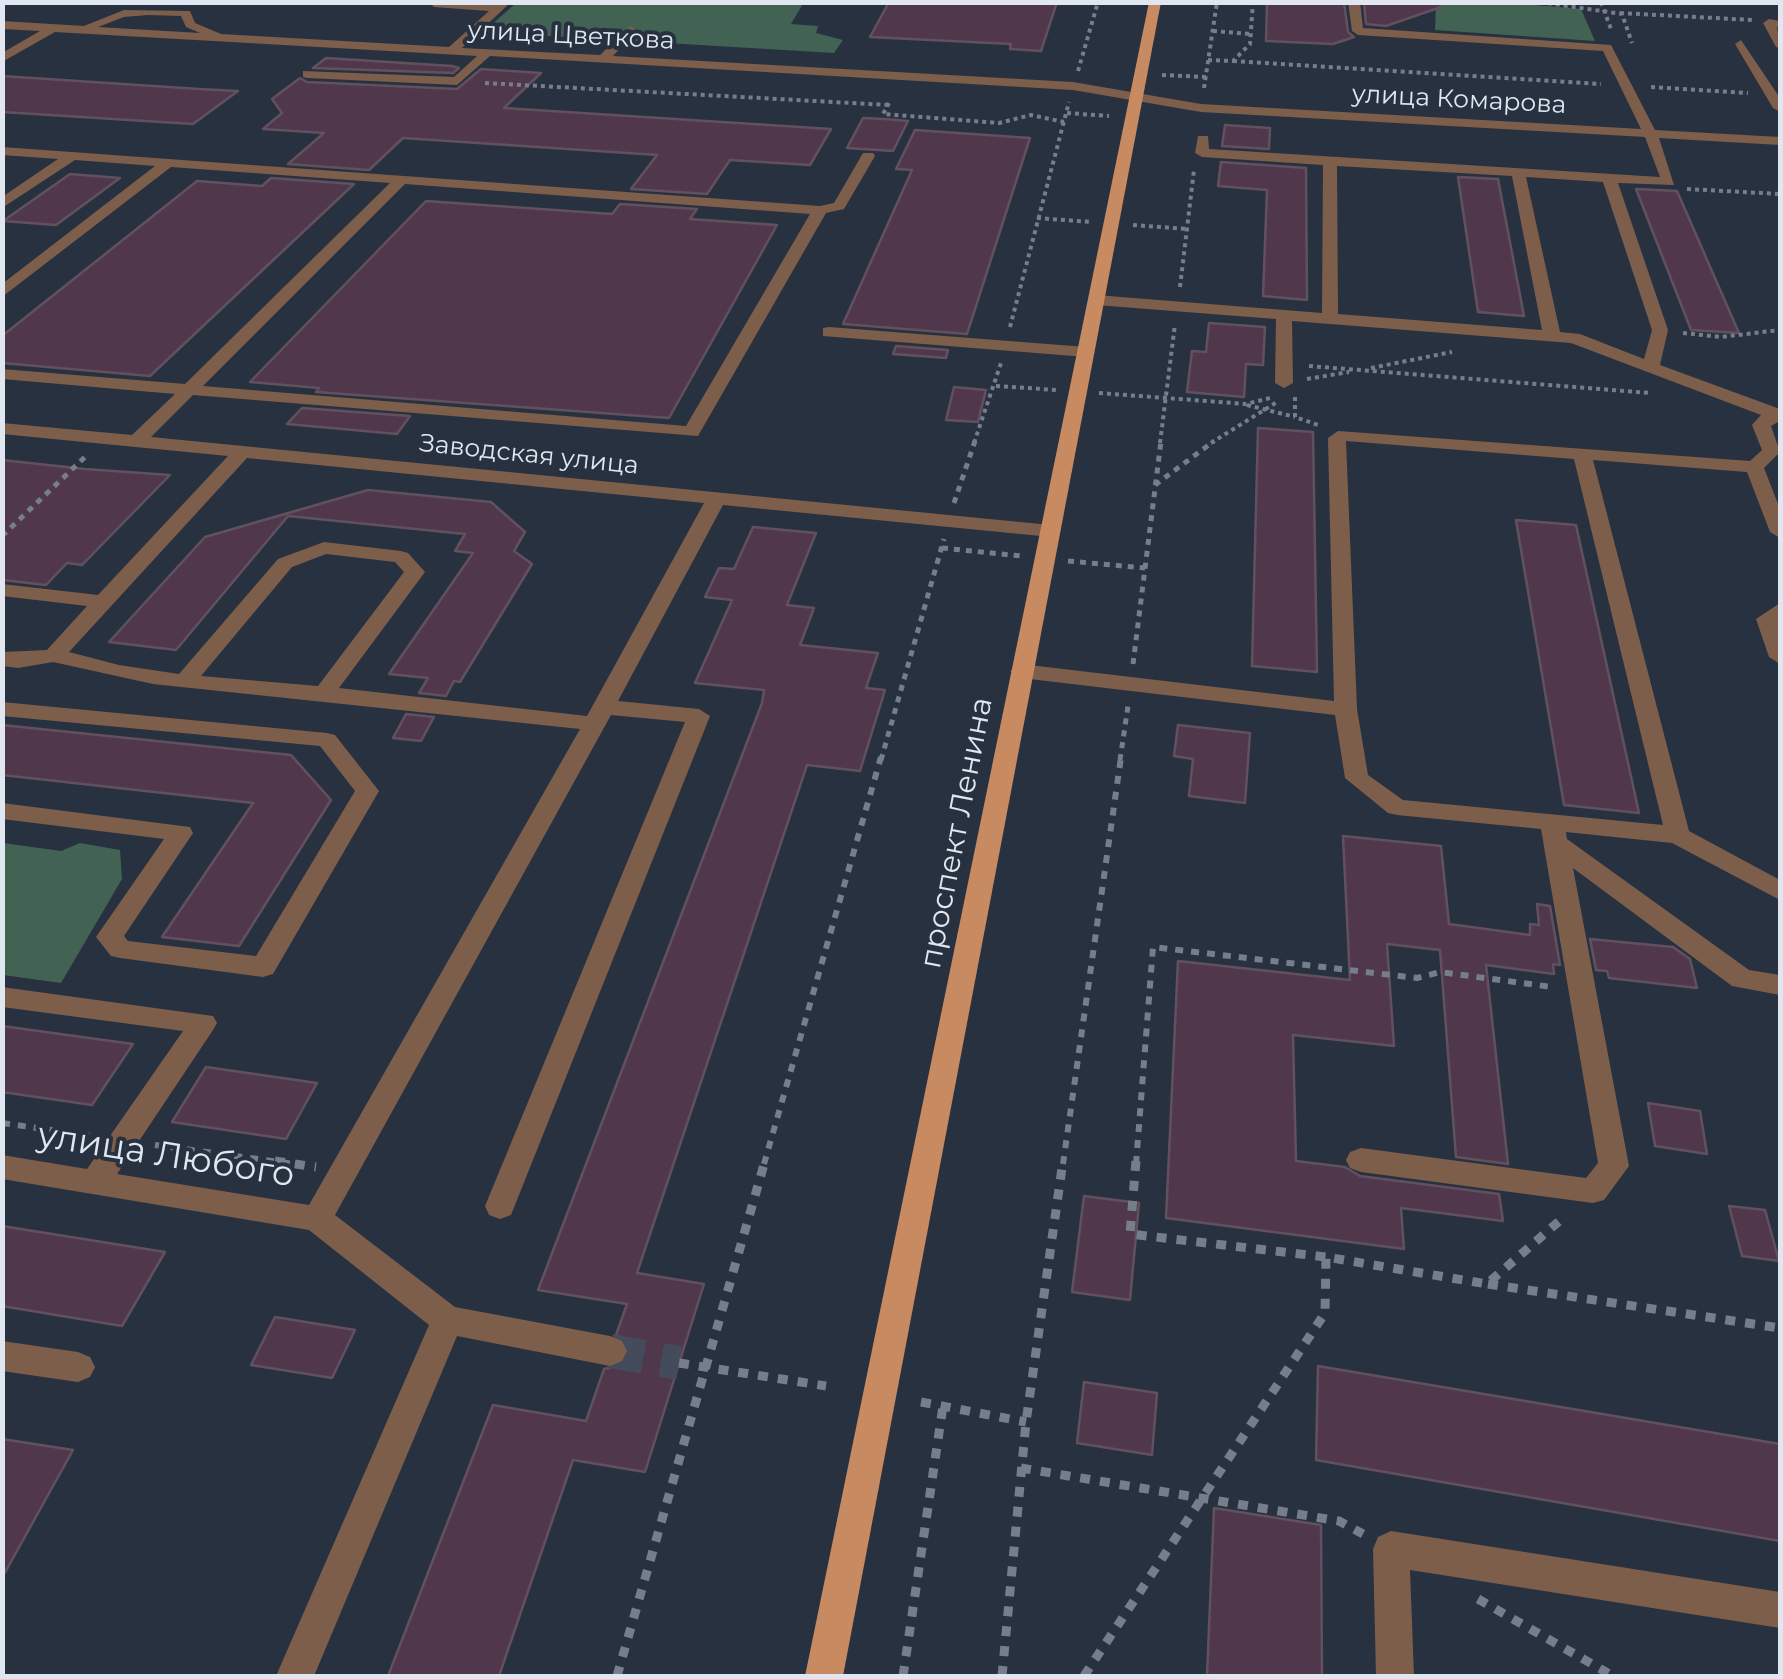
<!DOCTYPE html>
<meta charset="utf-8">
<style>
body{margin:0}
#map{position:relative;width:1783px;height:1679px;overflow:hidden;background:#283140;font-family:Montserrat,sans-serif}
canvas{display:block}
.frame{position:absolute;inset:0;border:5px solid #e1e7f1;pointer-events:none}
</style>
<div id="map">
<canvas width="1783" height="1679"></canvas>
<div class="frame"></div>
</div>
<script>
const context = document.querySelector('canvas').getContext('2d');
context.lineJoin = 'round';
function paint(path, color) {
  context.fillStyle = color;
  context.fill(path, 'evenodd');
}
function stroke(path, color, width, dash) {
  context.strokeStyle = color;
  context.lineWidth = width;
  context.lineCap = dash ? 'butt' : 'round';
  context.setLineDash(dash || []);
  context.stroke(path);
}
function write(font, color, halo, rows, align = 'center') {
  context.font = font + ' Montserrat,sans-serif';
  context.lineWidth = 8;
  context.setLineDash([]);
  context.textBaseline = 'middle';
  context.strokeStyle = halo;
  context.fillStyle = color;
  for (const [text, x, y, turn = 0] of rows) {
    context.save();
    context.translate(x, y);
    context.rotate((+turn || 0) * Math.PI / 180);
    context.textAlign = isNaN(turn) ? turn : align;
    if (halo) context.strokeText(text, 0, 0);
    context.fillText(text, 0, 0);
    context.restore();
  }
}
const green = new Path2D(`
 M804 2 791 24 818 26 816 33 843 40 834 53 483 32 516 3Z
 M1436 3H1511L1581 9 1595 41 1435 30Z
 M3 843 61 851 80 843 120 850 122 879 61 983 3 975Z`);
const building = new Path2D(`
 M889 2H1057L1041 51 1010 49 1011 44 870 37Z
 M1267 2H1344L1348 32 1354 37 1333 44 1266 41Z
 M1364 2H1440L1441 7 1386 26 1366 24Z
 M326 58 452 66 459 68 453 73 313 68Z
 M481 69 541 73 504 108 831 129 810 165 730 160 707 194 631 189 657 155 403 138 369 170 288 164 324 133 263 129 282 113 272 99 300 78 307 82 457 89Z
 M2 76 199 89 238 91 193 124 2 112Z
 M863 118 885 119 908 121 893 151 847 148Z
 M1225 125 1270 128 1269 149 1222 146Z
 M915 130 1030 138 967 334 843 324 912 170 896 169Z
 M1221 162 1306 168 1307 300 1263 296 1267 190 1218 186Z
 M70 174 120 178 56 225 3 221Z
 M1458 177 1498 179 1524 316 1478 312Z
 M271 178 354 184 150 376 2 363V336L197 181 262 186Z
 M1636 189 1677 191 1739 333 1691 330Z
 M426 201 612 214 620 204 697 209 690 219 777 225 669 418 316 392 319 388 250 382Z
 M1209 323 1265 327 1263 365 1246 364 1244 397 1187 392 1192 351 1206 352Z
 M896 346 948 350 946 358 893 354Z
 M954 387 986 390 978 422 946 420Z
 M302 408 410 416 397 434 287 424Z
 M1258 428 1313 432 1317 672 1252 666Z
 M2 460 85 469 170 475 82 565 67 563 46 585 2 580Z
 M368 490 491 502 525 532 514 551 532 564 460 682 454 681 446 696 419 693 428 678 389 674 473 553 455 551 465 534 288 516 176 650 109 642 205 537Z
 M1516 520 1576 525 1639 813 1564 805Z
 M753 527 816 533 787 605 814 608 800 645 878 653 866 688 885 690 860 771 807 765 637 1273 704 1284 645 1472 573 1460 499 1676H388L493 1405 586 1421 604 1369 623 1364 630 1353 625 1339 616 1335 627 1304 538 1290 762 703 764 690 695 683 732 600 705 597 719 568 734 569Z
 M406 714 434 717 421 741 393 738Z
 M2 725 291 755 331 800 239 946 162 937 253 803 2 775Z
 M1178 725 1250 733 1245 803 1189 796 1193 759 1174 756Z
 M1343 836 1441 846 1449 924 1530 935V924L1539 925 1537 904 1550 906 1560 965 1553 964 1554 974 1486 965 1508 1164 1456 1157 1440 950 1387 944 1394 1046 1293 1035 1296 1161 1345 1167 1360 1176 1499 1194 1503 1221 1401 1208 1404 1249 1166 1218 1178 961 1350 980Z
 M1590 939 1673 947 1690 959 1697 988 1609 978 1607 971 1596 970Z
 M2 1026 133 1044 92 1105 2 1092Z
 M206 1067 317 1083 286 1139 172 1122Z
 M1648 1103 1700 1111 1707 1154 1655 1146Z
 M1084 1196 1139 1203 1130 1300 1072 1292Z
 M1729 1206 1765 1210 1779 1261 1742 1256Z
 M2 1226 165 1252 122 1326 2 1306Z
 M275 1317 355 1330 332 1378 251 1365Z
 M1318 1366 1780 1444V1541L1316 1460Z
 M1084 1382 1157 1393 1152 1455 1077 1443Z
 M2 1439 73 1450 2 1578Z
 M1214 1508 1321 1525 1322 1676H1207Z`);
const minorTunnel = new Path2D(`
 M610 1351 679 1363`);
const pathFar3 = new Path2D(`
 M1540 2 1622 14 1632 43
 M1601 2 1611 29
 M1620 13 1752 20
 M1213 31 1251 34
 M1208 60 1233 61 1250 44 1253 2
 M1233 61 1601 84
 M1078 71 1098 2
 M1162 75 1206 77
 M485 83 888 105
 M1651 87 1748 93
 M1204 88 1217 2
 M889 103 883 114 999 123 1031 115 1064 122
 M1067 113 1109 116
 M1687 189 1780 194
 M1037 218 1091 222
 M1133 225 1187 229
 M1180 287 1194 170
 M1010 327 1069 102
 M1683 333 1721 337 1780 330
 M1309 366 1650 393
 M1371 368 1452 352
 M1307 379 1349 372
 M996 386 1057 390
 M1099 393 1246 404 1270 398
 M1295 397V417L1321 426
 M1247 405 1295 417
 M974 443 1001 363
 M1160 443 1175 324
 M1211 443 1277 402`);
const pathFar2 = new Path2D(`
 M1155 485 1214 441
 M954 503 975 441
 M2 536 85 457
 M942 548 1021 556
 M1068 561 1145 568
 M1133 664 1161 441
 M881 760 944 539
 M1120 760 1128 706`);
const pathFar1 = new Path2D(`
 M2 1123 93 1136
 M155 1145 294 1164
 M764 1164 881 757
 M1063 1164 1121 757
 M1136 1164 1153 947 1417 978 1440 972 1552 987`);
const path = new Path2D(`
 M275 1161 316 1167
 M1136 1161 1130 1234 1326 1257
 M1488 1284 1780 1328
 M679 1363 826 1386
 M921 1402 1026 1422
 M1021 1468 1339 1521 1363 1534
 M1478 1599 1613 1676
 M617 1676 765 1161
 M903 1676 943 1406
 M1002 1676 1026 1422 1063 1161
 M1084 1676 1325 1313 1326 1257 1487 1284 1565 1216`);
const minor = new Path2D(`
 M429 2H511L462 48 600 55 630 26 636 30 613 56 1073 82 1201 104 1641 129 1603 51 1358 35 1352 31 1348 2H1360L1363 28 1611 45 1655 130 1780 137V145L1659 138 1674 185 1618 183 1668 330 1660 365 1780 409V421L1771 426 1780 452 1764 468 1780 509V538L1770 532 1747 472 1593 460 1689 831 1780 880V900L1672 843 1566 832 1567 839 1749 970 1780 975V995L1732 986 1573 868 1629 1166 1604 1200 1593 1203 1361 1172 1350 1168 1346 1160 1350 1152 1361 1148 1586 1178 1598 1163 1541 829 1397 815 1388 813 1345 778 1335 715 1021 678 1010 671 1021 664 1334 701 1328 438 1338 431 1750 461 1762 450 1752 425 1761 415 1571 343 1292 321 1293 383 1284 388 1275 383 1276 319 1096 305 1088 300 1096 295 1322 313 1323 165 1202 157 1195 153 1198 136H1208L1209 149 1660 177 1645 137 1201 112 1073 90 490 56 457 85 307 78 303 77V71L454 77 477 56 55 32 2 62V53L40 31 2 29V21L84 26 124 10 190 11 195 23 221 34 449 47 489 11 434 7ZM148 15 181 16 186 27 200 33 98 27 124 17ZM1337 166 1512 176 1542 330 1338 314ZM1526 177 1603 182 1652 330 1644 359 1580 334 1560 332ZM1346 441 1574 459 1663 825 1403 800 1368 775 1357 709Z
 M1769 19 1780 21V27H1777L1780 48 1776 47 1763 23Z
 M1741 40 1780 98V112L1773 108 1735 44Z
 M2 147 820 206 834 203 863 153H873L875 156 844 209 826 213 698 436 193 395 151 437 1051 525 1061 531 1051 537 723 505 618 701 699 709 710 716 511 1215 500 1219 489 1215 485 1206 685 722 611 715 335 1215 455 1307 610 1336 622 1341 627 1351 622 1361 610 1366 457 1336 314 1676H276L429 1325 309 1230 2 1179V1155L87 1169 183 1031 2 1007V987L213 1016 217 1023 213 1030 117 1174 309 1205 580 729 153 684 53 662 18 668 2 666V652L47 650 87 606 2 596V584L98 595 228 456 2 434V423L132 435 175 394 2 379V369L185 384 390 183 171 167 2 297V284L155 166 75 160 2 208V197L58 159 2 155ZM405 184 810 214 686 426 203 386ZM247 458 704 503 587 716 339 688 425 572 408 553 401 551 324 542 278 559 179 674 119 665 69 652ZM326 554 395 562 404 572 318 686 201 676 292 567Z
 M829 327 1086 347 1095 352 1086 357 823 336V328Z
 M1780 603V664L1769 657 1756 619Z
 M2 702 327 733 335 735 379 791 273 974 263 977 120 958 111 956 96 937 164 839 2 819V803L190 827 193 833 124 936 128 941 256 956 355 791 320 746 2 716Z
 M2 1341 78 1352 90 1357 95 1367 90 1377 78 1382 2 1371Z
 M1391 1531 1780 1592V1628L1410 1570 1414 1676H1376L1373 1549 1378 1537Z`);
const major = new Path2D(`
 M1149 2H1161L843 1676H805Z`);
const farStreetnames = [
 ["улица Цветкова",571,36,3],
 ["улица Комарова",1459,100,3],
 ["Заводская улица",529,455,6]
];
const streetNames = [
 ["проспект Ленина",957,833,-79]
];
const nearStreetnames = [
 ["улица Любого",166,1156,9]
];
paint(green, '#426353');
paint(building, '#51374c');
stroke(building, '#61515e', 2.5);
stroke(minorTunnel, '#444c5b', 34, [34, 18]);
stroke(pathFar3, '#767e8b', 4, [4, 4]);
stroke(pathFar2, '#767e8b', 5, [6, 6]);
stroke(pathFar1, '#767e8b', 6, [8, 8]);
stroke(path, '#767e8b', 9, [10, 10]);
paint(minor, '#7d5e4b');
paint(major, '#c78a61');
write('25px', '#e1e7f1', '#283140', farStreetnames);
write('30px', '#e1e7f1', '#283140', streetNames);
write('35px', '#e1e7f1', '#283140', nearStreetnames);
</script>
